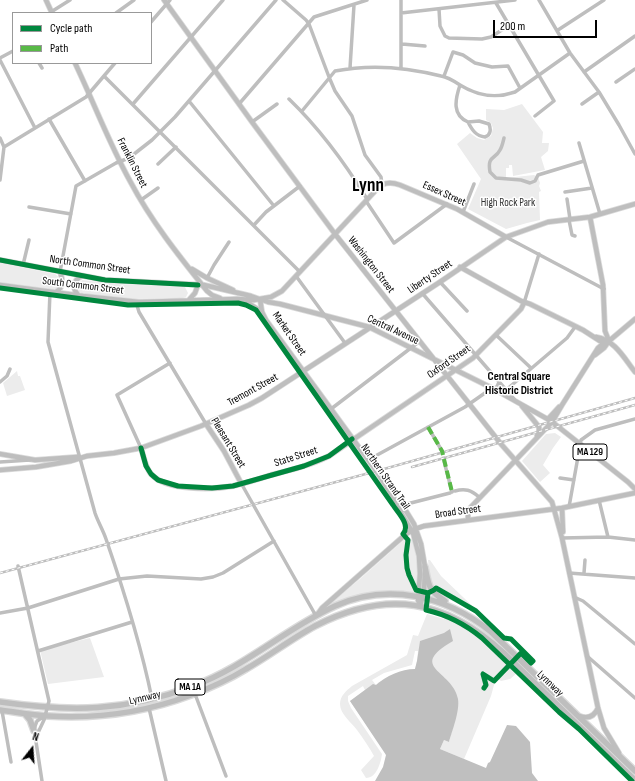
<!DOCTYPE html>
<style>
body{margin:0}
#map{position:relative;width:635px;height:781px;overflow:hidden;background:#fff;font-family:"Sofia Sans Condensed",sans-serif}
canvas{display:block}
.legend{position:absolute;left:12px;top:12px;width:140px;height:52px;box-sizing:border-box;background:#fff;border:1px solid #999;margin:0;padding:5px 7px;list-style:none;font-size:12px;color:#000}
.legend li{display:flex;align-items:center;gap:8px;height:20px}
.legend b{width:20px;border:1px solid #999}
.north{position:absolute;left:12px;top:729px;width:40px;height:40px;-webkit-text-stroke:3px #fff;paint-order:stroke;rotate:17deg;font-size:11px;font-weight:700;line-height:16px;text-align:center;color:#000}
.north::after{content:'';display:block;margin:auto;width:14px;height:18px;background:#000;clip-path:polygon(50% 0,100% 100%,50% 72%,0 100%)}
.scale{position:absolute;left:493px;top:20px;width:104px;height:18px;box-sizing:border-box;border:2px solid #000;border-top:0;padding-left:5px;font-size:12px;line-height:14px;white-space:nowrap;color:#000;-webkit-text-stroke:3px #fff;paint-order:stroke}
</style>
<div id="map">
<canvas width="635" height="781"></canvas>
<ul class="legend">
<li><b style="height:5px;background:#00873e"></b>Cycle path</li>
<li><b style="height:5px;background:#58b947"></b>Path</li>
</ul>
<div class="north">N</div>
<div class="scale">200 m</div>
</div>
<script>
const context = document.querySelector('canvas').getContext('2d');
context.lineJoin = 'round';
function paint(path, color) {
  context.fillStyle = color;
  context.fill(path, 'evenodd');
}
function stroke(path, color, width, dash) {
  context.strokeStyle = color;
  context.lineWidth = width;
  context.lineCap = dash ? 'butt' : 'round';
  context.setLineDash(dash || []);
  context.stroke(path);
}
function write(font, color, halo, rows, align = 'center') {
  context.font = font + ' "Sofia Sans Condensed",sans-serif';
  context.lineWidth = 3;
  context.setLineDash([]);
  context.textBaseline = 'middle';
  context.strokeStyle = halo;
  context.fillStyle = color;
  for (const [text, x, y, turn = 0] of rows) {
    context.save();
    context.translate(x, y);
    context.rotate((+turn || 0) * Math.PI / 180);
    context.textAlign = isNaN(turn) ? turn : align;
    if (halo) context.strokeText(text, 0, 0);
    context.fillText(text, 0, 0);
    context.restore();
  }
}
const green = new Path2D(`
 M522 104 543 132 542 143H549L548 151 541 157 545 170 513 176 512 165H509V168H506V178L534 175 538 177 540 183 539 186 541 191 539 192 540 220 527 223 506 229 468 209 481 179 457 144 470 133 477 138 484 140 491 136 493 128 491 123 486 120V109L504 110Z
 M0 263 55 274 60 278 59 287 54 290 0 283Z
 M82 280 117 284 185 287 188 293 186 297 183 298 135 299 83 294 79 292 77 287 79 283Z
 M17 371 18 376H20L25 390 7 396 3 383Z
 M555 433 561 437 553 448 543 465 550 473 540 482 522 461 546 434Z
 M409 537C419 542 419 582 416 592 406 594 395 591 384 591 363 593 343 599 324 609L360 579 405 539Z
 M428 560H430L441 576 486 619 484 621 469 609 438 594 430 584Z
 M427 614 444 619 445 618 463 626 477 635 517 673 510 679 501 681 498 679 494 685 491 696 464 759 440 749 444 740 449 742 457 711 415 669 417 661 418 651H415L412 665 384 673 372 680 376 685 379 682 385 694 387 757 383 749 350 701 365 690 363 686 348 696V701L351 708 382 754C381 762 377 778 366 778L361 770 374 756C369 747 363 738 357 730 351 722 340 714 340 704 340 696 346 691 352 686L407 655 413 635 418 636Z
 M90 638 104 677 48 684 40 650Z`);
const water = new Path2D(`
 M450 629 453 641C406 668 453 670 458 699 460 711 452 731 449 742L444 740 440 749 486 768 488 763 490 762 507 725 516 726 530 742 532 773 538 781H375L383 767 386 755 350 701 373 684 376 685C386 676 401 669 415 669L417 661 420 641 444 633Z`);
const minorTunnel = new Path2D(`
 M442 451 444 461`);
const minor = new Path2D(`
 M283 0 306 20 309 24 329 77 335 91 352 116 365 155 381 177 382 185
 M401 0V69
 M539 0 570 53 599 92 619 125 635 154
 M496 3 554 101 535 116
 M439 9 440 26 445 36 449 38 482 39 491 37 508 26
 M51 12 70 0
 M116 13 134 0
 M401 13 515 0
 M151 22 170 0
 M558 30 604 0
 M402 44 425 46
 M0 58 13 51
 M0 60 35 128
 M39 63 42 68
 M350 68 354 5
 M584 72 635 36
 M104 76 300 272
 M444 76 453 52 463 55 475 63 492 67 508 66 520 88
 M616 82 635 69
 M460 85C455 100 452 115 468 122 472 130 476 136 485 137 491 135 491 129 489 124L479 121 468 122
 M289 99C320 129 345 163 367 199
 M189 101 274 206
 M133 104 223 0
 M239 104 314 17 367 0
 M582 104 599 92
 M302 111 335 71C370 64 406 67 441 76 448 77 454 81 460 85 478 96 495 99 515 92L570 53
 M49 119 85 181
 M252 122 277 104
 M0 138 4 147
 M504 138C503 142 502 147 500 150 495 160 487 155 490 172L496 178 521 180 530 183 535 181 538 175 584 161
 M579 143 600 214
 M4 147 86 97 115 63
 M158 164 176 147
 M0 180 4 147
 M565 192 592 188
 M567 199 570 219
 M141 200 158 188
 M366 201 394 243 447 204
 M29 207 71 214
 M463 212 474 184
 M569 220 572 235 575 236
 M254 225 266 212 300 186
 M506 237 604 289
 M23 265 29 240
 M60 272 76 186 116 163 129 158 152 140 175 117 276 0
 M296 276 345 343
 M207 278 214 265 229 242
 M440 282 467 311
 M50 292 48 342 95 513C98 522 103 530 106 539 124 591 141 645 152 699
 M422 293 514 399
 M136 302 139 312 206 424
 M524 303 539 254
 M496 335 531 368
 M0 382 7 376 10 369
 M506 390 567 338 575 327
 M331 409 420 341
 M428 427 442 451
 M141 448 117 395 170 363
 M368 460 465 407 492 388 497 387 499 382
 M444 461 452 492
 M0 462 30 460
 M560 478 574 480
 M241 483 316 616
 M455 491C465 488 471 490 479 497
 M599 500 608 537
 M399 506 450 493
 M569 507 581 440 595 430 635 419
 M562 538 608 537 635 540
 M18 566 49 701 44 720 36 737
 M569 573 635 578
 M584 573 585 560
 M574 597 583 601 635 644
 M0 613 28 608 119 579 147 576 201 579 213 577 223 573 274 541
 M38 651 132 622
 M587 656 635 698
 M195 694 226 776
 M149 708 166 781
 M2 711 11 762
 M34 729 37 721 43 717
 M35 735 42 781`);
const major = new Path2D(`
 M46 0 52 13
 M164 0 252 122 335 234 501 444 552 502 562 538 598 708 604 728 619 753
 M75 63C94 103 109 143 130 181 151 221 179 256 207 291L212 295 220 298
 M590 217 603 285 605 331 609 341
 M0 260 105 280 204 285 251 296 268 302 280 304 369 327 492 388 551 421 628 482 635 489
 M460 267 521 301 530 304 583 330 600 341H606
 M192 269 207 278 233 290
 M0 285 83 296 139 302 237 299 254 300 271 297 282 291 377 189C383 182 392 182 400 185L457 209 506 237
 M56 292C64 287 63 280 60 272
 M78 295C72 288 73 280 82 276
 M260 299 262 312 266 320 377 472 399 506 406 511 414 524 421 544 425 567 424 592 420 606
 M188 301 195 293 199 282
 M245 301 262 312
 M596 337C615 340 624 358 635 372
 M595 355 604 348 609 341
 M522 406 539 427V431L537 436
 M548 419 559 407
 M206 424 224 451 241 483
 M141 448C144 457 145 467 151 474 166 491 212 490 233 486 246 483 259 479 271 475 291 470 311 465 329 456L473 358 521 309 524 303
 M0 454 35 460 77 457
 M0 470 36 467 71 461 87 456 114 453 141 448 201 426 249 405 262 398 440 282 506 237 548 222 590 217 635 204
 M399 506 401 513 413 533 419 556 420 574 418 600 420 606
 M562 508 563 532
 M468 520V510L470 508 552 422 562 405 598 348 604 343 609 341 635 319
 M317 615 322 608 406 534 415 529 424 526 562 508 635 493
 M580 716C588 719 594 717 598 708`);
const highway = new Path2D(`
 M425 567C429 586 428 590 445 601
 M0 702C70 712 126 712 193 686 245 667 285 629 335 606 388 582 446 596 490 631L635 771
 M0 710C16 712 32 715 48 716 96 719 146 712 191 695 210 688 228 680 246 669 269 656 291 639 315 626 387 589 445 599 504 653L635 780
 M25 714 30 720 34 731`);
const rail = new Path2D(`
 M412 467 635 405
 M0 573 384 469 635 398`);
const quiet = new Path2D(`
 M428 427 442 451 452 492`);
const cycleway = new Path2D(`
 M0 260 105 280 198 285
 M0 288 128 305 238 303 246 305 256 310 393 505C398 513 411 525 403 534L408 540 406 555 407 568 409 575 416 590 428 593
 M141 448 146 466 151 474 158 480 178 486 212 488 233 486 304 466 329 456 352 439
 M428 593 426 610C448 615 465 624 482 638L559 712 579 729 632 781
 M428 593 434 590 436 588 476 611 504 638 511 639 533 661 531 663 521 653 494 681 483 674 486 685 484 688`);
const shields = [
 [590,452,34],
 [190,687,30]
];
const shieldNames = [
 ["MA 129",590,452],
 ["MA 1A",190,687]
];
const streetNames = [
 ["Franklin Street",132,163,63],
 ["Essex Street",444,194,24],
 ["North Common Street",90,265,8],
 ["Washington Street",371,265,52],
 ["Liberty Street",430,277,-34],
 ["South Common Street",83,286,7],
 ["Central Avenue",393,330,25],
 ["Market Street",289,334,55],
 ["Oxford Street",449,362,-35],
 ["Tremont Street",253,390,-29],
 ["Pleasant Street",228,443,59],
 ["State Street",296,457,-18],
 ["Northern Strand Trail",385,477,55],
 ["Broad Street",458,512,-8],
 ["Lynnway",550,684,44],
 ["Lynnway",145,698,-13]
];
const parkNames = [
 ["High Rock Park",508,203]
];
const neighbourhoodNames = [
 ["Central Square",519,377],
 ["Historic District",519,391]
];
const townNames = [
 ["Lynn",368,186]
];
paint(green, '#ececec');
paint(water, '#bfbfbf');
stroke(minorTunnel, '#d9d9d9', 3.5, [3.5, 2]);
stroke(major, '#dbdbdb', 6);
stroke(highway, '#dbdbdb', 8);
stroke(minor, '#bebebe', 3.5);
stroke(major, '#bebebe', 4.5);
stroke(highway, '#bebebe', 5.5);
stroke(rail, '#bebebe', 2.5);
stroke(rail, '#fff', 1, [3]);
stroke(quiet, '#58b947', 4, [8, 4]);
stroke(cycleway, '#00873e', 5);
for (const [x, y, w] of shields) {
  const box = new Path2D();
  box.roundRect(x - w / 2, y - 8, w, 16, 3);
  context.fillStyle = '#fff';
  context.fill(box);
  stroke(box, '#000', 1);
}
write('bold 10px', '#000', null, shieldNames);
write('11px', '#000', '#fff', streetNames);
write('11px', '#333', '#fff', parkNames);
write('bold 12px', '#000', '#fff', neighbourhoodNames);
write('bold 19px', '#000', '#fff', townNames);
</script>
